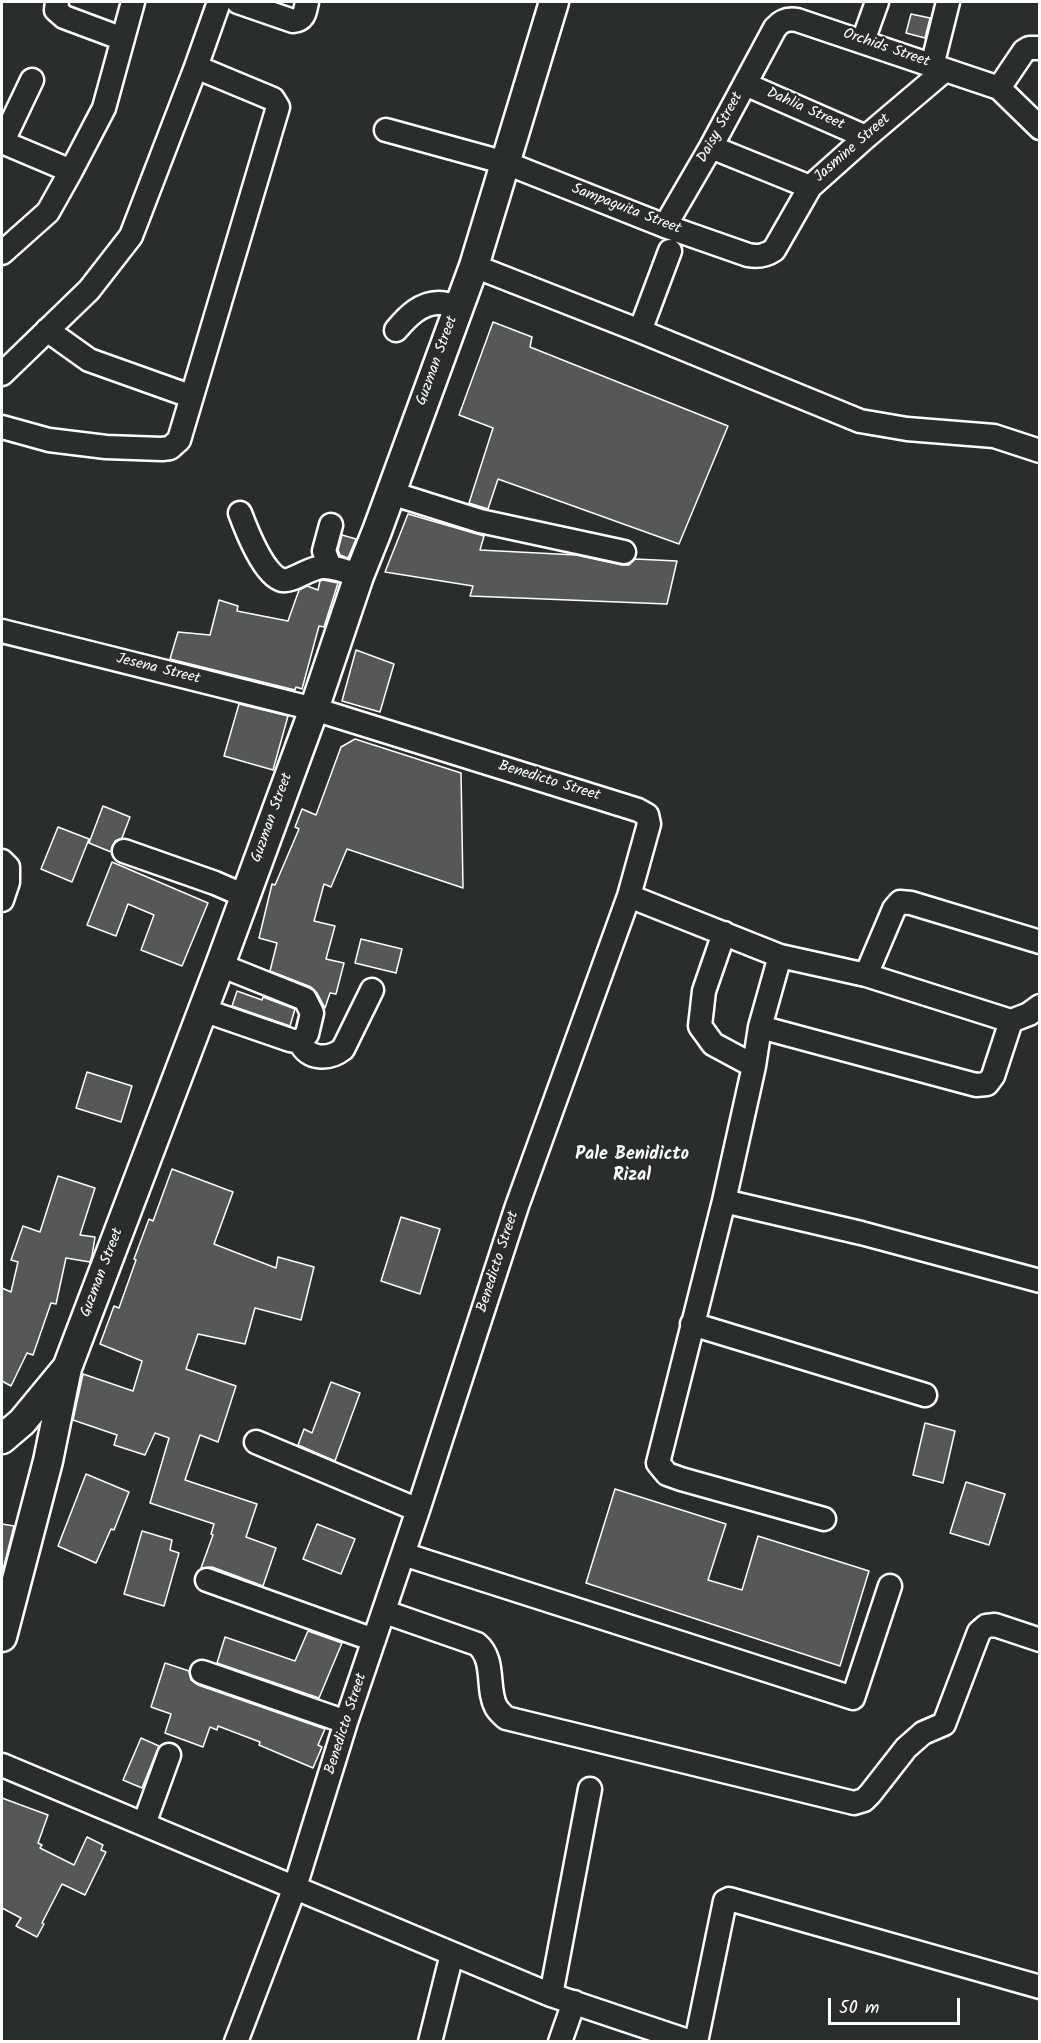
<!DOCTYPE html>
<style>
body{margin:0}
#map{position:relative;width:1041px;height:2043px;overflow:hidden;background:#2a2d2e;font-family:Kalam,sans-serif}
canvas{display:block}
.frame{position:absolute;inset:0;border:3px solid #fff;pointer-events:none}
.scale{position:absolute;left:828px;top:1998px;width:132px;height:27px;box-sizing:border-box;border:3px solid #fff;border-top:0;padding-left:8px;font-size:18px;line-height:21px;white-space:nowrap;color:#fff;-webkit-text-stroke:4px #2a2d2e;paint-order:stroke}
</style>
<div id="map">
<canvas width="1041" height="2043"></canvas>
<div class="frame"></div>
<div class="scale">50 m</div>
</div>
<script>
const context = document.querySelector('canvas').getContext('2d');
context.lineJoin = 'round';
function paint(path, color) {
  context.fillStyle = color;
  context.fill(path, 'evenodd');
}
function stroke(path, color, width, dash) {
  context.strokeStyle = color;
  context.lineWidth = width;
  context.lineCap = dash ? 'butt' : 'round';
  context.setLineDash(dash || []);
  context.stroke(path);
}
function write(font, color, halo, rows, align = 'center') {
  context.font = font + ' Kalam,sans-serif';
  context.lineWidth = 4.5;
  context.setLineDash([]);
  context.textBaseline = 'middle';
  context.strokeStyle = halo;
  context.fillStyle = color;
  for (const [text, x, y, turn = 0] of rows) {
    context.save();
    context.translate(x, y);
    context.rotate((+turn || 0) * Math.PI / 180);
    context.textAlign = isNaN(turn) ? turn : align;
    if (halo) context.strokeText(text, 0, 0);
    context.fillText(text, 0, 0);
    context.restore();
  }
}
const building = new Path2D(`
 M911 14 930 18 925 38 906 33Z
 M493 322 532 337 530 347 728 426 679 544 498 479 488 509 469 503 493 428 459 415Z
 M408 514 484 536 480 550 576 555 622 565H629L635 559 677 561 667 604 470 596 473 586 385 572Z
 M342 535 356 539 348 558 340 555 338 550Z
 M323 580 338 583 324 627 319 626 302 689 296 687 295 690 170 659 178 632 210 635 219 600 238 606 237 611 288 621 299 590 307 586 318 590 320 581Z
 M356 650 394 664 380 712 342 701Z
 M239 704 288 716 273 770 224 756Z
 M355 739 461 773 463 888 347 849 331 887 324 884 314 921 335 926 326 959 344 963 336 994 330 993 325 1008 317 993 311 987 270 971 277 943 259 938 272 884 275 885 299 829 295 827 302 809 316 815 341 747Z
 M103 806 130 817 122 838 115 841 111 852 89 843Z
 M58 827 89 839 72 882 41 869Z
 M112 862 208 903 182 966 141 950 154 915 128 904 116 936 87 925Z
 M361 939 402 949 396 973 355 963Z
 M237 991 262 1000 263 997 295 1009 290 1026 232 1006Z
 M87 1072 132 1086 121 1122 76 1108Z
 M172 1169 233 1192 214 1244 276 1268 278 1257 314 1267 301 1320 255 1308 245 1344 198 1334 186 1369 236 1386 218 1442 200 1435 185 1480 257 1504 246 1537 276 1548 263 1586 212 1567 201 1568 213 1535 211 1534 214 1524 150 1503 169 1438 155 1433 145 1455 114 1445 117 1435 73 1420 83 1374 133 1391 142 1361 100 1344 114 1306 119 1308 136 1260 134 1259 149 1219 153 1221Z
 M58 1176 95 1188 80 1235 95 1237 92 1256 90 1262 66 1258 56 1304 51 1303 33 1355 27 1353 11 1386 2 1381V1288L11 1292 18 1262 11 1260 23 1226 40 1232Z
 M401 1217 440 1229 420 1294 381 1281Z
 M331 1382 360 1393 335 1461 298 1445 304 1429 312 1433Z
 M925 1423 955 1431 943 1483 913 1475Z
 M86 1474 129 1492 114 1530 111 1529 96 1563 58 1546Z
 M966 1482 1005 1494 989 1545 950 1533Z
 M615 1489 726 1524 708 1580 742 1590 758 1536 869 1571 840 1666 586 1583Z
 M2 1524 14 1526 2 1574Z
 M317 1524 355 1539 341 1574 303 1559Z
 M142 1531 172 1540 170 1550 179 1553 164 1606 124 1594Z
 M308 1631 342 1643 319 1698 217 1663 225 1637 295 1661Z
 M165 1663 189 1671 191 1680 198 1685 325 1729 318 1745 322 1747 313 1768 259 1745 260 1742 218 1726 217 1730 210 1727 203 1747 165 1733 171 1714 151 1707Z
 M141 1738 159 1746 142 1788 123 1780Z
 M2 1798 48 1815 38 1843 42 1845 40 1848 74 1865 87 1837 103 1845 101 1850 106 1852 85 1895 62 1884 42 1923 44 1924 37 1937 16 1926 21 1918 2 1908Z`);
const minor = new Path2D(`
 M57 2 56 10 64 17 123 39
 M238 2 293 21C305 20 305 11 307 2
 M863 41 877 2
 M932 66 948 2
 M745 84 866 137
 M999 88 1024 51 1029 48H1040
 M386 130 506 163 665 226 748 255C758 257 765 256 774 250L810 187 866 137 945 70
 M2 142 71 171
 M2 143 32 80
 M711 147 810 187
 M665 226 711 147 775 28C781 21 787 18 797 20L999 88 1040 128
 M2 253 48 212 71 171 104 108 133 2
 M474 266 640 331 860 421 907 429 994 436 1040 451
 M47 330 89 360 190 396
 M396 330C407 317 421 302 440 303 446 303 453 306 459 307
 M640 331 670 251
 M2 374 89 290 131 236 196 67 219 2
 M2 427 49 440 106 447 162 449 170 448 179 440 278 107 273 99 196 67
 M391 493 480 521 624 552
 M240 513C246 529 264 576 282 580 292 582 309 568 322 567 334 566 348 572 359 576
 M330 567 324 551 331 525
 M2 631 314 709 638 810 647 815 649 824 629 896 517 1206 418 1510 346 1722 295 1887 236 2042
 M124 851 215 883 245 896
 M2 861 8 867V882L2 900
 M629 896 780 956 866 975 1011 1021
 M724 933 704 991 700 1026 713 1044 754 1066
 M866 975 894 909 900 902 911 903 1040 942
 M203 1010 290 1040 300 1042 307 1034 312 1013 305 999 220 965
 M760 1027 780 956
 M300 1042C308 1060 329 1060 343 1049L372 990
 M724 1201 861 1233 1040 1281
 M692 1324 925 1395
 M256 1442 418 1510
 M824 1519 681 1479 667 1474 658 1463 724 1201 754 1066 760 1027 976 1085 987 1084 993 1076 1011 1021 1029 1014 1040 1006
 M403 1554 853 1698 890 1586
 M207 1580 374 1640
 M385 1612 477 1644C496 1660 486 1688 496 1707 499 1712 503 1715 506 1718L854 1803 864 1800 870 1794 906 1748 923 1733 944 1724 979 1632 986 1626 995 1625 1040 1640
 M202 1672 346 1722
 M2 1765 551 1995 691 2042
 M144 1824 169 1755
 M551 1995 590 1789
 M430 2042 452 1954
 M560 2042 574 2002
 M696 2042 725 1901 729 1899 1040 1987`);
const major = new Path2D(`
 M2 1439 22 1422 65 1370
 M2 1637 48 1461 67 1368 220 965 314 709 359 576 377 531 474 266 554 2`);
const streetNames = [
 ["Orchids Street",886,49,19],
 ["Dahlia Street",805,110,24],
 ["Daisy Street",721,128,-61],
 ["Jasmine Street",853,149,-41],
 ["Sampaguita Street",626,210,21],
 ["Guzman Street",438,361,-70],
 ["Jesena Street",158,670,14],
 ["Benedicto Street",549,782,17],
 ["Guzman Street",273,818,-70],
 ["Benedicto Street",499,1262,-72],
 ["Guzman Street",103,1273,-69],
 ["Benedicto Street",347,1724,-72]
];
const quarterNames = [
 ["Pale Benidicto",632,1156],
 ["Rizal",632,1177]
];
paint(building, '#555758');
stroke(building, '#fff', 1.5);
stroke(minor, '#fff', 27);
stroke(major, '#fff', 33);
stroke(minor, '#2a2d2e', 22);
stroke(major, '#2a2d2e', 28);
write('15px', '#fff', '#2a2d2e', streetNames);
write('bold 18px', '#fff', '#2a2d2e', quarterNames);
</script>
